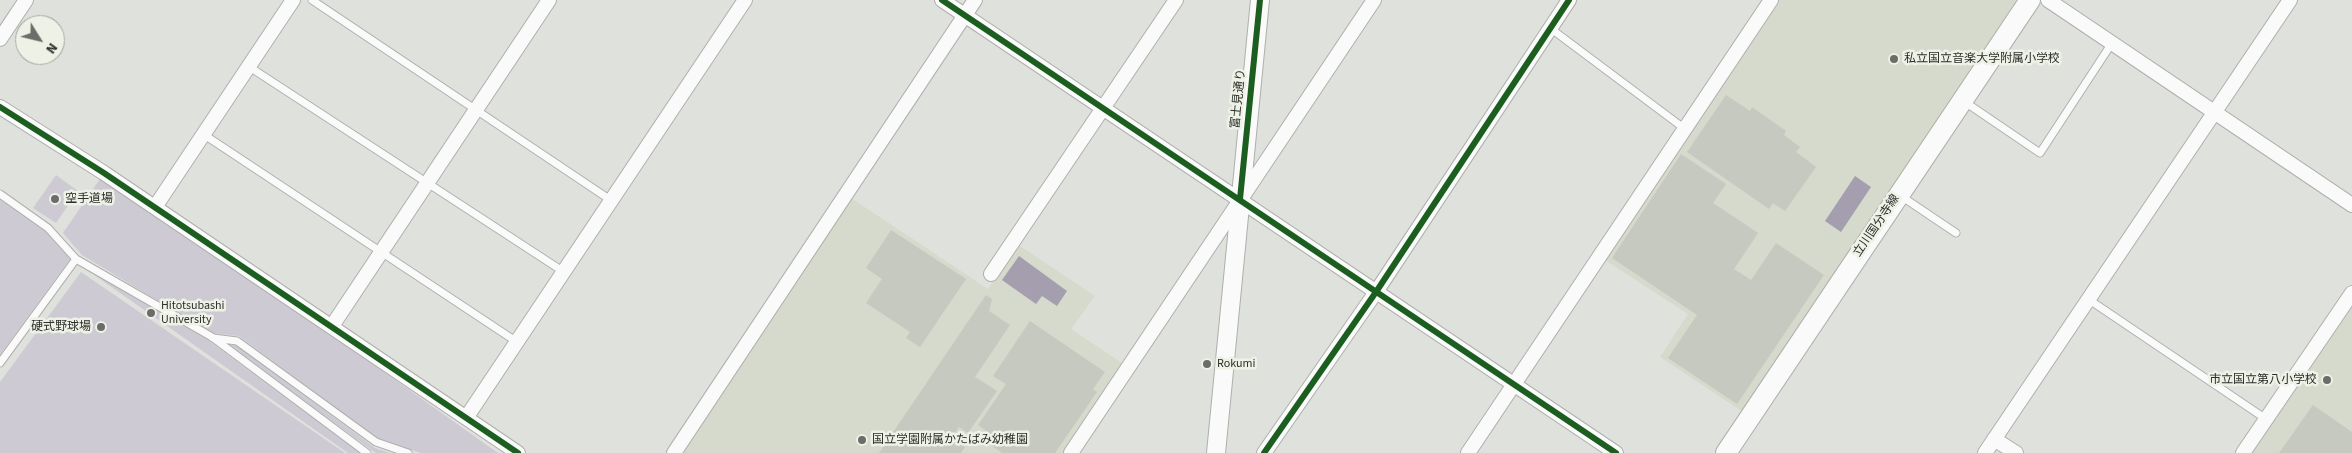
<!DOCTYPE html>
<meta charset="utf-8">
<style>
body{margin:0}
#map{position:relative;width:2352px;height:453px;overflow:hidden;background:#dfe1dc;font-family:"Source Sans 3",sans-serif}
canvas{display:block}
.north{position:absolute;left:15px;top:15px;width:50px;height:50px;box-sizing:border-box;background:#edf1e6;border:1px solid #a0a39a;border-radius:50%;rotate:126deg;font-size:14px;font-weight:700;line-height:20px;text-align:center;color:#2c2e29}
.north::after{content:'';display:block;margin:auto;width:18px;height:22px;background:#6b6d68;clip-path:polygon(50% 0,100% 100%,50% 72%,0 100%)}
</style>
<div id="map">
<canvas width="2352" height="453"></canvas>
<div class="north">N</div>
</div>
<script>
const context = document.querySelector('canvas').getContext('2d');
context.lineJoin = 'round';
function paint(path, color) {
  context.fillStyle = color;
  context.fill(path, 'evenodd');
}
function stroke(path, color, width, dash) {
  context.strokeStyle = color;
  context.lineWidth = width;
  context.lineCap = dash ? 'butt' : 'round';
  context.setLineDash(dash || []);
  context.stroke(path);
}
function write(font, color, halo, rows, align = 'center') {
  context.font = font + ' "Source Sans 3","Noto Sans JP",sans-serif';
  context.lineWidth = 5;
  context.setLineDash([]);
  context.textBaseline = 'middle';
  context.strokeStyle = halo;
  context.fillStyle = color;
  for (const [text, x, y, turn = 0] of rows) {
    context.save();
    context.translate(x, y);
    context.rotate((+turn || 0) * Math.PI / 180);
    context.textAlign = isNaN(turn) ? turn : align;
    if (halo) context.strokeText(text, 0, 0);
    context.fillText(text, 0, 0);
    context.restore();
  }
}
const built = new Path2D(`
 M1779 0H2020L1743 412 1660 357 1688 314 1605 260Z
 M851 198 988 289 1017 244 1095 296 1071 329 1125 365 1066 453H680Z
 M2352 307V453H2252Z`);
const green = new Path2D(`
 M104 173 498 453H421L377 439 239 336 211 333 82 255 63 233Z
 M56 175 78 191 56 223 33 208Z
 M0 199 46 232 70 259 0 355Z
 M83 267 208 340 361 453H348Z
 M81 272 345 453H0V382Z
 M226 345H236L375 448 390 453H376Z`);
const water = new Path2D(`
 M1855 176 1871 187 1841 232 1825 221Z
 M1019 256 1067 291 1057 306 1042 296 1036 304 1002 280Z`);
const building = new Path2D(`
 M1726 95 1750 111 1752 107 1786 131 1784 135 1800 147 1796 152 1816 167 1785 211 1773 203 1769 209 1687 152Z
 M1681 154 1726 184 1713 203 1758 233 1734 269 1751 280 1776 243 1824 275 1737 404 1668 358 1697 315 1612 258Z
 M891 230 966 279 920 347 906 338 910 332 866 303 882 279 866 268Z
 M986 295 992 299 989 311 1010 325 975 377 997 391 968 433 959 427 952 437 965 447 961 453H879Z
 M1030 321 1105 372 1093 389 1097 392 1055 453H1002L983 439 988 432 978 425 1006 384 993 376Z
 M2313 405 2352 432V453H2279Z`);
const service = new Path2D(`
 M312 0 612 201
 M1550 28 1685 129
 M248 66 564 272
 M1965 102 2040 153 2112 43
 M203 134 517 342
 M0 194 48 228 76 259 212 337 367 453
 M1901 196 1956 233
 M2088 299 2266 419
 M213 338 237 341 376 442 408 453
 M0 363 76 259`);
const minor = new Path2D(`
 M942 0 1616 453
 M2048 0 2352 205
 M0 39 26 0
 M0 107 104 173 518 453
 M155 207 293 0
 M991 274 1176 0
 M332 326 549 0
 M466 418 745 0
 M1994 439 2016 453
 M674 453 975 0
 M1071 453 1374 0
 M1264 453 1376 292 1569 0
 M1468 453 1771 0
 M1985 453 2290 0
 M2243 453 2352 293`);
const tertiary = new Path2D(`
 M1216 453 1260 0`);
const secondary = new Path2D(`
 M1726 453 2030 0`);
const cycleway = new Path2D(`
 M942 0 1616 453
 M0 107 104 173 518 453
 M1240 199 1260 0
 M1264 453 1376 292 1569 0`);
const markers = [
 [1894,59,5,"#6b6d68"],
 [55,199,5,"#6b6d68"],
 [151,313,5,"#6b6d68"],
 [101,327,5,"#6b6d68"],
 [1207,364,5,"#6b6d68"],
 [2327,380,5,"#6b6d68"],
 [862,440,5,"#6b6d68"]
];
const poiNames = [
 ["私立国立音楽大学附属小学校",1904,59],
 ["空手道場",65,199],
 ["Hitotsubashi",161,306],
 ["University",161,320],
 ["硬式野球場",91,327,"right"],
 ["Rokumi",1217,364],
 ["市立国立第八小学校",2317,380,"right"],
 ["国立学園附属かたばみ幼稚園",872,440]
];
const streetNames = [
 ["富士見通り",1239,99,-84],
 ["立川国分寺線",1877,226,-56]
];
paint(built, '#d5dacd');
paint(green, '#cdcad4');
paint(water, '#a49eaf');
paint(building, '#c6c9c0');
stroke(service, '#aeb0ac', 9);
stroke(minor, '#aeb0ac', 16);
stroke(tertiary, '#aeb0ac', 20);
stroke(secondary, '#aeb0ac', 22);
stroke(service, '#fafafa', 7);
stroke(minor, '#fafafa', 14);
stroke(tertiary, '#fafafa', 18);
stroke(secondary, '#fafafa', 20);
stroke(cycleway, '#1b5e20', 6);
for (const [x, y, r, color] of markers) {
  const dot = new Path2D();
  dot.arc(x, y, r, 0, 2 * Math.PI);
  context.fillStyle = color;
  context.fill(dot);
  stroke(dot, '#edf1e6', 2);
}
write('12px', '#2c2e29', '#edf1e6', poiNames, 'left');
write('12px', '#2c2e29', '#edf1e6', streetNames);
</script>
